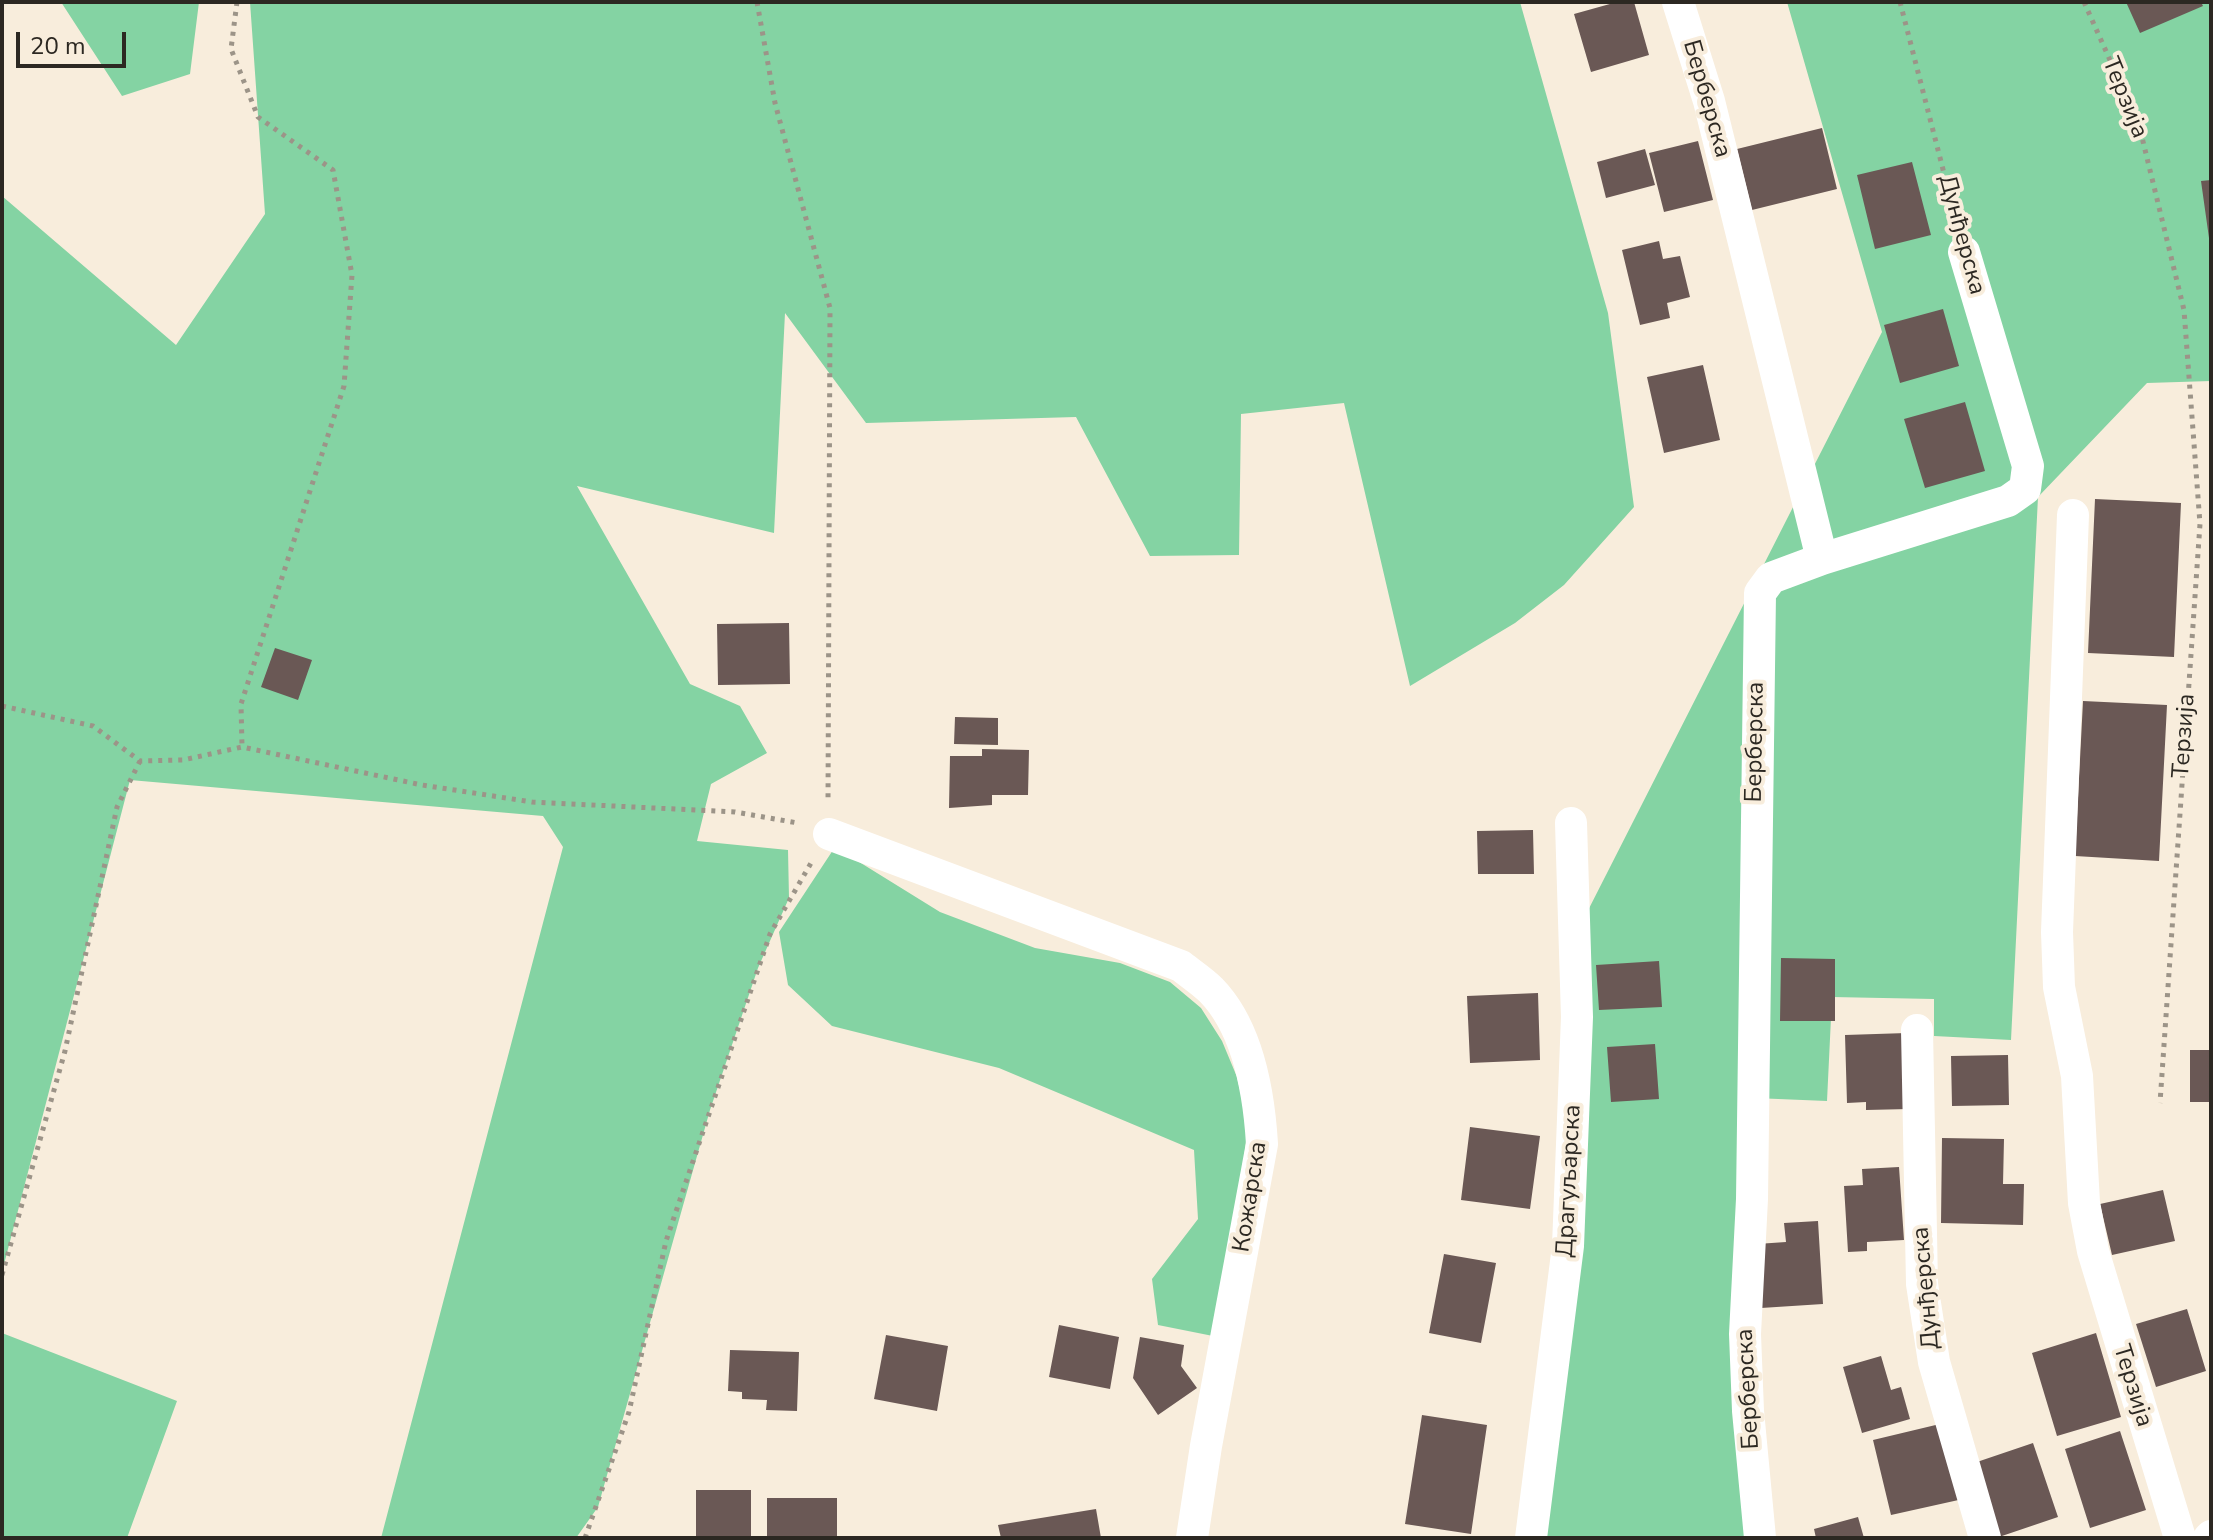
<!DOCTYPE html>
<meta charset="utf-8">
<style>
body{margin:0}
#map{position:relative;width:2213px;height:1540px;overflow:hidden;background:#f8eddc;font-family:"Nunito Sans",sans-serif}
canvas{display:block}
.frame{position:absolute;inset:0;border:4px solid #2c2822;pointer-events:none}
.scale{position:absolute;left:16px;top:32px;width:110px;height:36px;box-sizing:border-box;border:4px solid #2c2822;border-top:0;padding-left:10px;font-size:24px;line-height:28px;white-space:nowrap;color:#2c2822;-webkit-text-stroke:6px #f8eddc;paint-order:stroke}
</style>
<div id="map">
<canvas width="2213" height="1540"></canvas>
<div class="frame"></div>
<div class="scale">20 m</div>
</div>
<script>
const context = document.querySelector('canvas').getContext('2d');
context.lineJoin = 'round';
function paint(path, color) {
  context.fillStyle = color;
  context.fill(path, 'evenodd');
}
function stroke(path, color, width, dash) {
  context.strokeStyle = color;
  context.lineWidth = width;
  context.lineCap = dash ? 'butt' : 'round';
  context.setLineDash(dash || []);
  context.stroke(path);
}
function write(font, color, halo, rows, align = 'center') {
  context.font = font + ' "Nunito Sans",sans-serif';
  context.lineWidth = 8;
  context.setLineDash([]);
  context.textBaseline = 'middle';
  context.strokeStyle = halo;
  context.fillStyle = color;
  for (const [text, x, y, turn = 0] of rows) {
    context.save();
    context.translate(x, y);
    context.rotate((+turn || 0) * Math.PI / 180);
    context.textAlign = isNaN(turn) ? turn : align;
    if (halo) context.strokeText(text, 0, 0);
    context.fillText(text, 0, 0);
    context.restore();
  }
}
const green = new Path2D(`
 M61 2H199L190 74 122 96Z
 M250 2H1520L1608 313 1634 507 1564 585 1515 623 1410 686 1344 403 1241 414 1239 555 1150 556 1076 417 866 423 785 313 774 533 577 486 690 684 740 706 767 753 711 784 697 841 788 850 789 898 758 968 710 1110 598 1507 576 1538H381L563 847 543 816 130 780 2 1272V196L176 345 265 214Z
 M1787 2H2211V381L2147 383 2038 497 2011 1040 1934 1036V999L1832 997 1827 1101 1754 1098 1760 1538H1531L1576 934 1882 332Z
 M835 847 940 912 1035 948 1120 963 1170 982 1201 1008 1222 1041 1237 1077 1248 1124 1223 1338 1158 1325 1152 1279 1198 1219 1194 1150 999 1068 832 1026 788 985 779 932Z
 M2 1333 177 1401 127 1538H2Z`);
const building = new Path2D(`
 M1617 2H1634L1649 55 1591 72 1574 14Z
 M2126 2H2201L2203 6 2140 33Z
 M1822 128 1837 189 1752 210 1737 149Z
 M1698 141 1713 200 1664 212 1649 153Z
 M1645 149 1655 185 1606 198 1597 162Z
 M1912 162 1931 235 1875 249 1857 175Z
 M2211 180V238H2209L2201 181Z
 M1659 241 1663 259 1680 256 1690 297 1667 303 1670 318 1640 325 1622 250Z
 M1943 309 1959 366 1900 383 1884 325Z
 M1703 365 1720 440 1664 453 1647 377Z
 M1965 402 1985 471 1925 488 1904 419Z
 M2095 499 2181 503 2174 657 2088 653Z
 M789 623 790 684 718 685 717 624Z
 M275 648 312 660 298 700 261 687Z
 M2083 701 2167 705 2159 861 2075 856Z
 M955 717 998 718V745L954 744Z
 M982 749 1029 750 1028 795H992V805L949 808 950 756H982Z
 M1533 830 1534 874H1478L1477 831Z
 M1781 958 1835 959V1021H1780Z
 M1659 961 1662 1007 1599 1010 1596 965Z
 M1538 993 1540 1060 1470 1063 1467 996Z
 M1907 1033 1909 1109 1866 1110V1102L1847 1103 1845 1035Z
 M1655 1044 1659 1099 1611 1102 1607 1047Z
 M2190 1050H2211V1102H2190Z
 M2008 1055 2009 1105 1952 1106 1951 1056Z
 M1470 1127 1540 1136 1530 1209 1461 1200Z
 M1942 1138 2004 1139 2003 1184H2024L2023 1225 1941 1223Z
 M1899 1167 1904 1240 1867 1242V1251L1848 1252 1844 1186 1863 1185 1862 1169Z
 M2163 1190 2175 1241 2112 1255 2100 1204Z
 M1818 1221 1823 1304 1761 1308 1757 1244 1786 1242 1784 1223Z
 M1444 1254 1496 1263 1481 1343 1429 1333Z
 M2187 1309 2206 1371 2156 1387 2136 1324Z
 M1059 1325 1119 1337 1110 1389 1049 1377Z
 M2096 1333 2121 1417 2057 1436 2032 1353Z
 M886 1335 948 1346 937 1411 874 1399Z
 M1140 1337 1184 1345 1181 1366 1197 1388 1158 1415 1133 1378Z
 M730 1350 799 1352 797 1411 766 1410 767 1400 742 1399V1392L728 1391Z
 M1881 1356 1891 1390 1901 1387 1910 1419 1862 1433 1843 1367Z
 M1422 1415 1487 1425 1471 1534 1405 1524Z
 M1944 1423 1963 1499 1891 1515 1873 1440Z
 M2120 1431 2146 1510 2090 1528 2065 1449Z
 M2033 1443 2058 1517 1996 1538 1971 1464Z
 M696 1490H751V1538H696Z
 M767 1498H837V1538H767Z
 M1096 1509 1101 1538H1001L998 1525Z
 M1858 1517 1864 1538H1816L1814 1529Z`);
const path = new Path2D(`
 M237 2 231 49 258 117 333 170 352 275 344 386 241 704 242 747
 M757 2 775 103 830 308 828 802
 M1900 2 1956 220
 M2084 2 2139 125 2184 310 2200 524 2160 1103
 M2 706 93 726 140 761 183 760 242 747 422 785 532 802 735 812 798 823
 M2 1275 65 1051 117 807 140 761
 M585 1538 629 1412 666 1241 770 934 811 863`);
const minor = new Path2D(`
 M1678 2 1709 101 1822 559 1771 578 1760 593 1752 1199 1745 1334 1748 1411 1760 1538
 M2073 515 2057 932 2059 987 2077 1076 2084 1203 2093 1251 2180 1538
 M1822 559 2008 501 2025 489 2028 466 1964 252
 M829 834 1181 966C1191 974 1202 981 1211 990 1248 1028 1259 1094 1262 1144L1206 1446 1192 1538
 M1917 1030 1922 1284 1934 1362 1985 1538
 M1531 1538 1568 1246 1577 1017 1571 823
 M2209 1538 2211 1536`);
const streetNames = [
 ["Терзија",2124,98,68],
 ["Берберска",1706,99,74],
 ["Дунђерска",1961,235,75],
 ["Терзија",2185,736,-86],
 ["Берберска",1756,742,-89],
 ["Драгуљарска",1570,1181,-87],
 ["Кожарска",1251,1197,-81],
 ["Дунђерска",1927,1288,-95],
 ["Терзија",2132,1386,73],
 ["Берберска",1749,1389,-93]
];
paint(green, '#84d3a3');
paint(building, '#6a5855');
stroke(path, '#9c9488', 5, [4, 6]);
stroke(minor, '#fff', 32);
write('24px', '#2c2822', '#f8eddc', streetNames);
</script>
